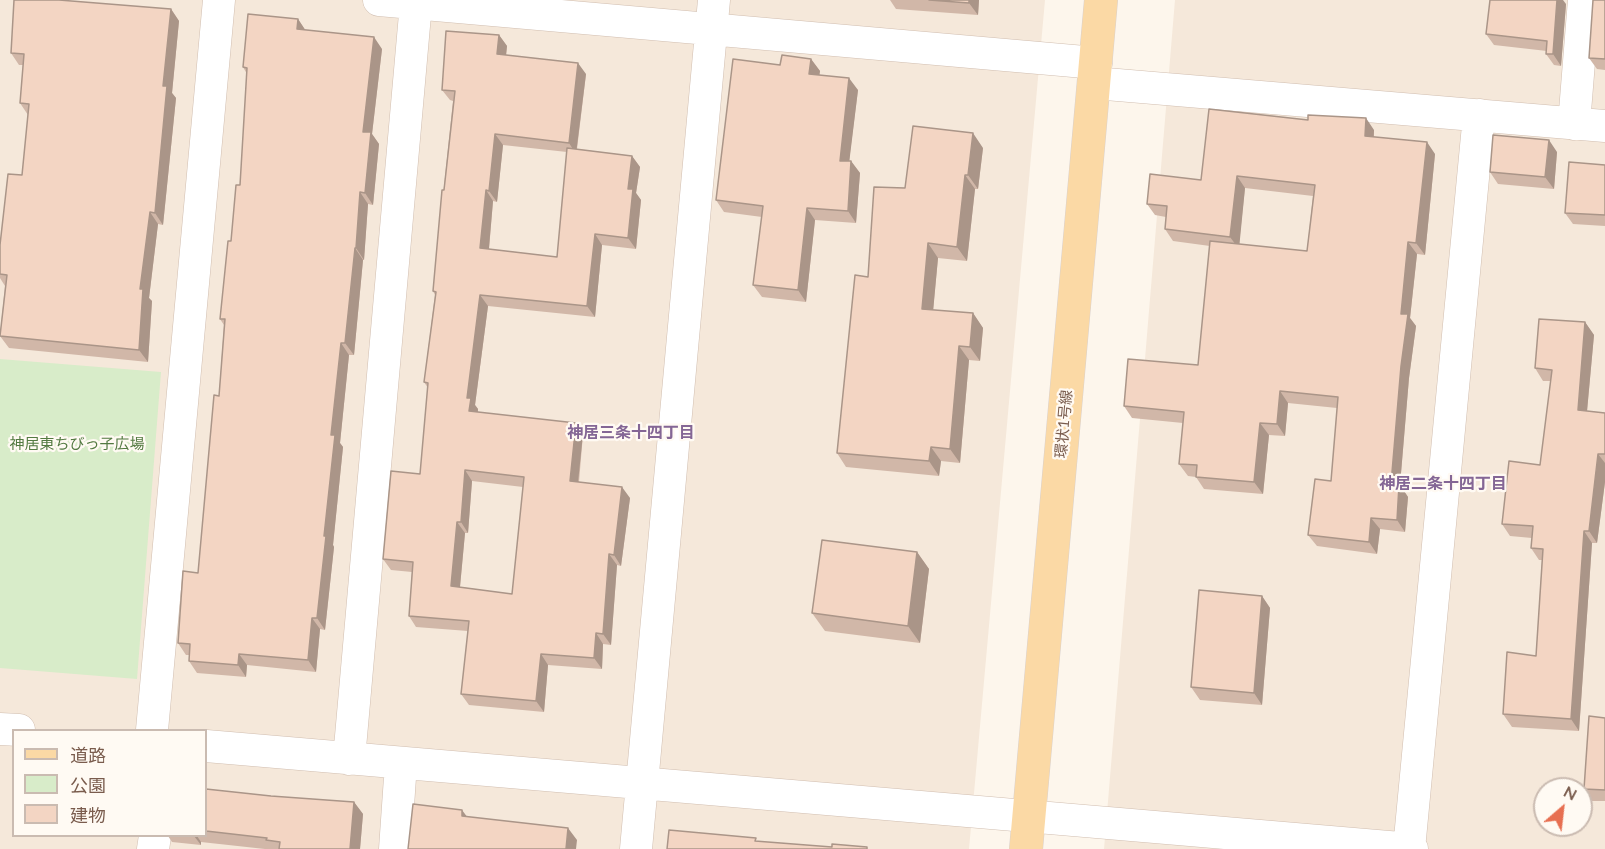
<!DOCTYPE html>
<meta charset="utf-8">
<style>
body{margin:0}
#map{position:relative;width:1605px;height:849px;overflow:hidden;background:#fdf6ec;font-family:Lato,"Noto Sans JP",sans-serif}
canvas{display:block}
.legend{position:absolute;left:12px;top:729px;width:195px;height:108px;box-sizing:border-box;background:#fffaf3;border:2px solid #cabbb1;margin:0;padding:8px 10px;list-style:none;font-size:18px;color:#7a5c4d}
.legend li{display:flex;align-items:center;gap:12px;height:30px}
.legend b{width:30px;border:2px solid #cabbb1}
.north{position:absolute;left:1533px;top:777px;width:60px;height:60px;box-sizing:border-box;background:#fffaf3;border:2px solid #cabbb1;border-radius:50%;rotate:28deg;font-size:16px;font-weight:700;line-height:24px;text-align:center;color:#7a5c4d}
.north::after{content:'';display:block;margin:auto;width:21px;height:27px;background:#e76f51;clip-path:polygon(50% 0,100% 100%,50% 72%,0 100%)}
</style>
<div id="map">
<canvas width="1605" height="849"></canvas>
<ul class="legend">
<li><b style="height:8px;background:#fbd9a5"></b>道路</li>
<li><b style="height:16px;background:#d8ecc9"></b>公園</li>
<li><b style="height:16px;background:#f3d5c3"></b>建物</li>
</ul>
<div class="north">N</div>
</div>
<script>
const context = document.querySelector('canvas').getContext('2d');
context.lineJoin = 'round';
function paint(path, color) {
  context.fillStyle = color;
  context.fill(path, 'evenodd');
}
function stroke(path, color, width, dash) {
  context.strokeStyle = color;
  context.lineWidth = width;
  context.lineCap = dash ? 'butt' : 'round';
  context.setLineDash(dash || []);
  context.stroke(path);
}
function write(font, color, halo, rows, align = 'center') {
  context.font = font + ' Lato,"Noto Sans JP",sans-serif';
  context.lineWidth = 4.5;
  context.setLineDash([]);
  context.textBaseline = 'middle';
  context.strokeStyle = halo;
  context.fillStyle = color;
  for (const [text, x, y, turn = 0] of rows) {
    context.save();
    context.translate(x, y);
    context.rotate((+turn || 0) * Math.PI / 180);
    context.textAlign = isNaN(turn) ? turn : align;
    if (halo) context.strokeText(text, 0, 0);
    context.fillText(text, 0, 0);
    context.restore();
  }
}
const residential = new Path2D(`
 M0 0H1045L969 849H0ZM14 730H206V836H14Z
 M1175 0H1605V849H1104ZM1545 789H1581V825H1545Z`);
const green = new Path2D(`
 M0 359 161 372 137 679 0 668Z`);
const minor = new Path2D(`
 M379 0 1096 63
 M1094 83 1605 126
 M1574 124 1584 0
 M0 729 19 730
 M152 730 219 0
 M206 746 1412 849
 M349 759 416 3
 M153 849 155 836
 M395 849 401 763
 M636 849 714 0
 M1409 849 1479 115`);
const primary = new Path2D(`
 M1026 849 1101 0`);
const wall = new Path2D(`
 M890 0H979L978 15 896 9Z
 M1605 0V70L1597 69 1589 58Z
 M1566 4 1561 66 1554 65 1546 54 1547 51 1494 45 1486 34Z
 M171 9 179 21 172 93 176 98 163 225 158 224 149 298 152 301 148 362 9 348 0 336 5 286 0 278V245L22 175 28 115 20 103 23 65H19L11 53Z
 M298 19 305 30 382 49 372 134 379 144 373 205 368 204 364 260H363L354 355H349L340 443 343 447 333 545 334 547 325 630 320 629 316 672 247 665 246 677 197 673 189 661V655H186L178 643 198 573 219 396 224 325 220 319 240 185 247 74 243 67Z
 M499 35 507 46 506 55 586 74 577 149 632 156 640 167 636 193 641 200 636 249 602 245 595 317 488 306 475 405 478 409V412L583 434 579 482 630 498 621 566 617 565 611 645 603 644 602 669 548 665 544 712 469 705 461 694 468 631 416 627 409 616 412 572 391 570 383 559 420 474 428 388 424 382 435 295 433 291 453 101 450 100 442 90ZM503 145 567 152 557 257 489 249 493 201 497 202ZM472 481 523 487 512 594 460 587 465 533H468Z
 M811 59 820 71 819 75 858 90 849 161H851L860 173 856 223 815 220 806 302 762 297 753 285 762 217 724 212 716 200 780 65Z
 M1374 130V137L1435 154 1425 255 1417 254 1410 318 1416 326 1409 378 1400 485 1408 497 1405 532 1380 529 1377 554 1317 546 1308 535 1331 481 1337 408 1288 403 1285 436 1269 435 1263 494 1204 489 1196 477 1188 476 1179 464 1183 423 1132 418 1124 406 1198 365 1210 246 1173 241 1165 229 1166 217 1155 215 1147 204 1201 180ZM1245 188 1313 196 1307 251 1239 244Z
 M983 148 978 189H975L967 261 938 258 933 310 973 313 983 328 980 361 969 360 960 463 941 461 939 476 846 467 837 453 868 277 905 188Z
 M1557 152 1554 189 1498 184 1490 172Z
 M1605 165V226L1573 224 1565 213Z
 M1585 322 1594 335 1587 411 1605 413V482L1597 543H1592L1579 731 1512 727 1503 714 1536 656 1542 560H1539L1531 548 1532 538 1510 536 1502 524 1540 465 1551 381H1543L1535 368Z
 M917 552 929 569 920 643 825 631 812 613Z
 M1262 596 1270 608 1262 705 1200 700 1191 687Z
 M1605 718V801H1592L1584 789Z
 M206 789 271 796 354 802 363 814 360 849H265L201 842V845L172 842 168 836H206Z`);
const shadedWall = new Path2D(`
 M969 0H979L978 15 969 3Z
 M1557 0H1563L1566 4 1561 66 1553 54Z
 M171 9 179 21 172 93 176 98 163 225 155 213 163 86Z
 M298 19 306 31 297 29Z
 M499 35 507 46 505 65 497 54Z
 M374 37 382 49 372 134 379 144 373 205 365 193 363 132Z
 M811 59 820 71 818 85 809 74Z
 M578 63 586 74 576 154 569 143Z
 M849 78 858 90 848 172 840 161Z
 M1366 118 1374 130 1373 148 1365 136Z
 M973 133 983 148 978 189 968 175Z
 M495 134 503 145 497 202 489 191Z
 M1549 140 1557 152 1554 189 1545 177Z
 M1427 142 1435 154 1425 255 1416 243Z
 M632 156 640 167 636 193 641 200 636 249 628 238V189Z
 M851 161 860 173 856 223 848 211Z
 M965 175 975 189 967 261 957 247Z
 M1237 176 1245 188 1239 249 1230 237Z
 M486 190 493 201 488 259 480 248Z
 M360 192 368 204 364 260 356 248Z
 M807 208 815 220 806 302 798 290Z
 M150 212 158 224 149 298 152 301 148 362 139 350 140 289Z
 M595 234 602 245 595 317 587 306Z
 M1408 242 1417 254 1410 318 1416 326 1409 378 1400 485 1408 497 1405 532 1397 520 1391 484 1401 314Z
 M928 243 938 258 932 323 922 309Z
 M355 248 363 260 354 355 345 343Z
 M480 295 488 306 475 405 478 409 477 422 469 411 467 398Z
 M973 313 983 328 980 361 970 347Z
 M1585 322 1594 335 1586 422 1578 410Z
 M341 343 349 355 340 443 343 447 333 545 334 547 325 630 317 618 324 536 331 435Z
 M959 346 969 360 960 463 950 449Z
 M1280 391 1288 403 1285 436 1277 424Z
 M576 423 583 434 577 492 570 481Z
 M1260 423 1269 435 1263 494 1254 482Z
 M931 447 941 461 939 476 929 461Z
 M1598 454 1605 463V482L1597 543 1589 531Z
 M465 470 472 481 468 533 461 522Z
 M622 487 630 498 621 566 614 555Z
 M1371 518 1380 529 1377 554 1369 542Z
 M457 522 465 533 459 597 451 586Z
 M1584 531 1592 543 1579 731 1571 719Z
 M917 552 929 569 920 643 908 626Z
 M609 554 617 565 611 645 603 634Z
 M1262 596 1270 608 1262 705 1254 693Z
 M312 618 320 629 316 672 308 660Z
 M596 633 603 644 602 669 594 658Z
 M239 654 247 665 246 677 238 665Z
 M541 654 548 665 544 712 536 701Z
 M354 802 363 814 360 849H350Z
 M462 810 471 822 462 816Z
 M568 828 577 840 576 849H566Z
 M194 836H197L201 842V845Z`);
const building = new Path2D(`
 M14 0H59L171 9 163 86H167L155 213 150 212 140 289H143L139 350 0 336 7 275 0 274V245L8 174 22 175 29 104 20 103 24 54 11 53Z
 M929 0H969V3Z
 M1490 0H1557L1553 54H1546L1547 41 1486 34Z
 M1593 0H1605V59L1589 58Z
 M248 14 298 19 297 29 374 37 363 132H371L365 193 360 192 356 248H355L345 343H341L331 435H335L324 536H326L317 618H312L308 660 239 654 238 665 189 661 190 644 178 643 183 571 198 573 214 395 219 396 225 319H220L228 241H231L236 185H240L247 68 243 67Z
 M446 31 499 35 497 54 578 63 569 143 495 134 489 191 486 190 480 248 557 257 567 148 632 156 628 189H633L628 238 595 234 587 306 480 295 467 398H471L469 411 576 423 570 481 622 487 614 555 609 554 603 634 596 633 594 658 541 654 536 701 461 694 469 621 409 616 413 562 383 559 391 471 420 474 428 383 424 382 436 292 433 291 442 190H444L455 91 442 90ZM465 470 524 477 512 594 451 586 457 522H461Z
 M782 55 811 59 809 74 849 78 840 161H851L848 211 807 208 798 290 753 285 763 206 716 200 733 59 780 65Z
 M1209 109 1308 120V115L1366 118 1365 136 1427 142 1416 243 1408 242 1401 314H1408L1401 366 1391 484 1399 485 1397 520 1371 518 1369 542 1308 535 1315 479 1331 481 1338 397 1280 391 1277 424 1260 423 1254 482 1196 477 1197 465 1179 464 1184 412 1124 406 1128 359 1198 365 1210 241 1307 251 1315 185 1237 176 1230 237 1165 229 1167 206 1147 204 1150 174 1201 180Z
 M913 126 973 133 968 175H965L957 247 928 243 922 309 973 313 970 347 959 346 950 449 931 447 929 461 837 453 855 275 868 277 874 187 905 188Z
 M1493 135 1549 140 1545 177 1490 172Z
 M1569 162 1605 165V215L1565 213Z
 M1539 319 1585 322 1578 410 1605 413V454H1598L1589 531H1584L1571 719 1503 714 1507 652 1536 656 1543 549 1531 548 1533 526 1502 524 1509 461 1540 465 1552 370 1535 368Z
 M822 540 917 552 908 626 812 613Z
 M1199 590 1262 596 1254 693 1191 687Z
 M1589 716 1605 718V790L1584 789Z
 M206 789 271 796 354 802 350 849H279L280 842 266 840 267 838 206 831Z
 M413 804 462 810V816L568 828 566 849H408Z
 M669 830 756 838 755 841 832 847V844L867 847V849H667Z`);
const streetNames = [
 ["環状1号線",1064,424,-85]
];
const parkNames = [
 ["神居東ちびっ子広場",77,444]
];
const neighbourhoodNames = [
 ["神居三条十四丁目",631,433],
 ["神居二条十四丁目",1443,484]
];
paint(residential, '#f5e8da');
paint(green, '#d8ecc9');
stroke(minor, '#d1beb0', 33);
stroke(primary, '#dad1cd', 34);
stroke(minor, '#fff', 32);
stroke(primary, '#fbd9a5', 33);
paint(wall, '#d1b7a8');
paint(shadedWall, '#aa9588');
paint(building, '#f3d5c3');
stroke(building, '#aa9588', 1.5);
write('15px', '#7a5c4d', '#fffaf3', streetNames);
write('15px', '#537a41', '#fffaf3', parkNames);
write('bold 16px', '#846695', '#fffaf3', neighbourhoodNames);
</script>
